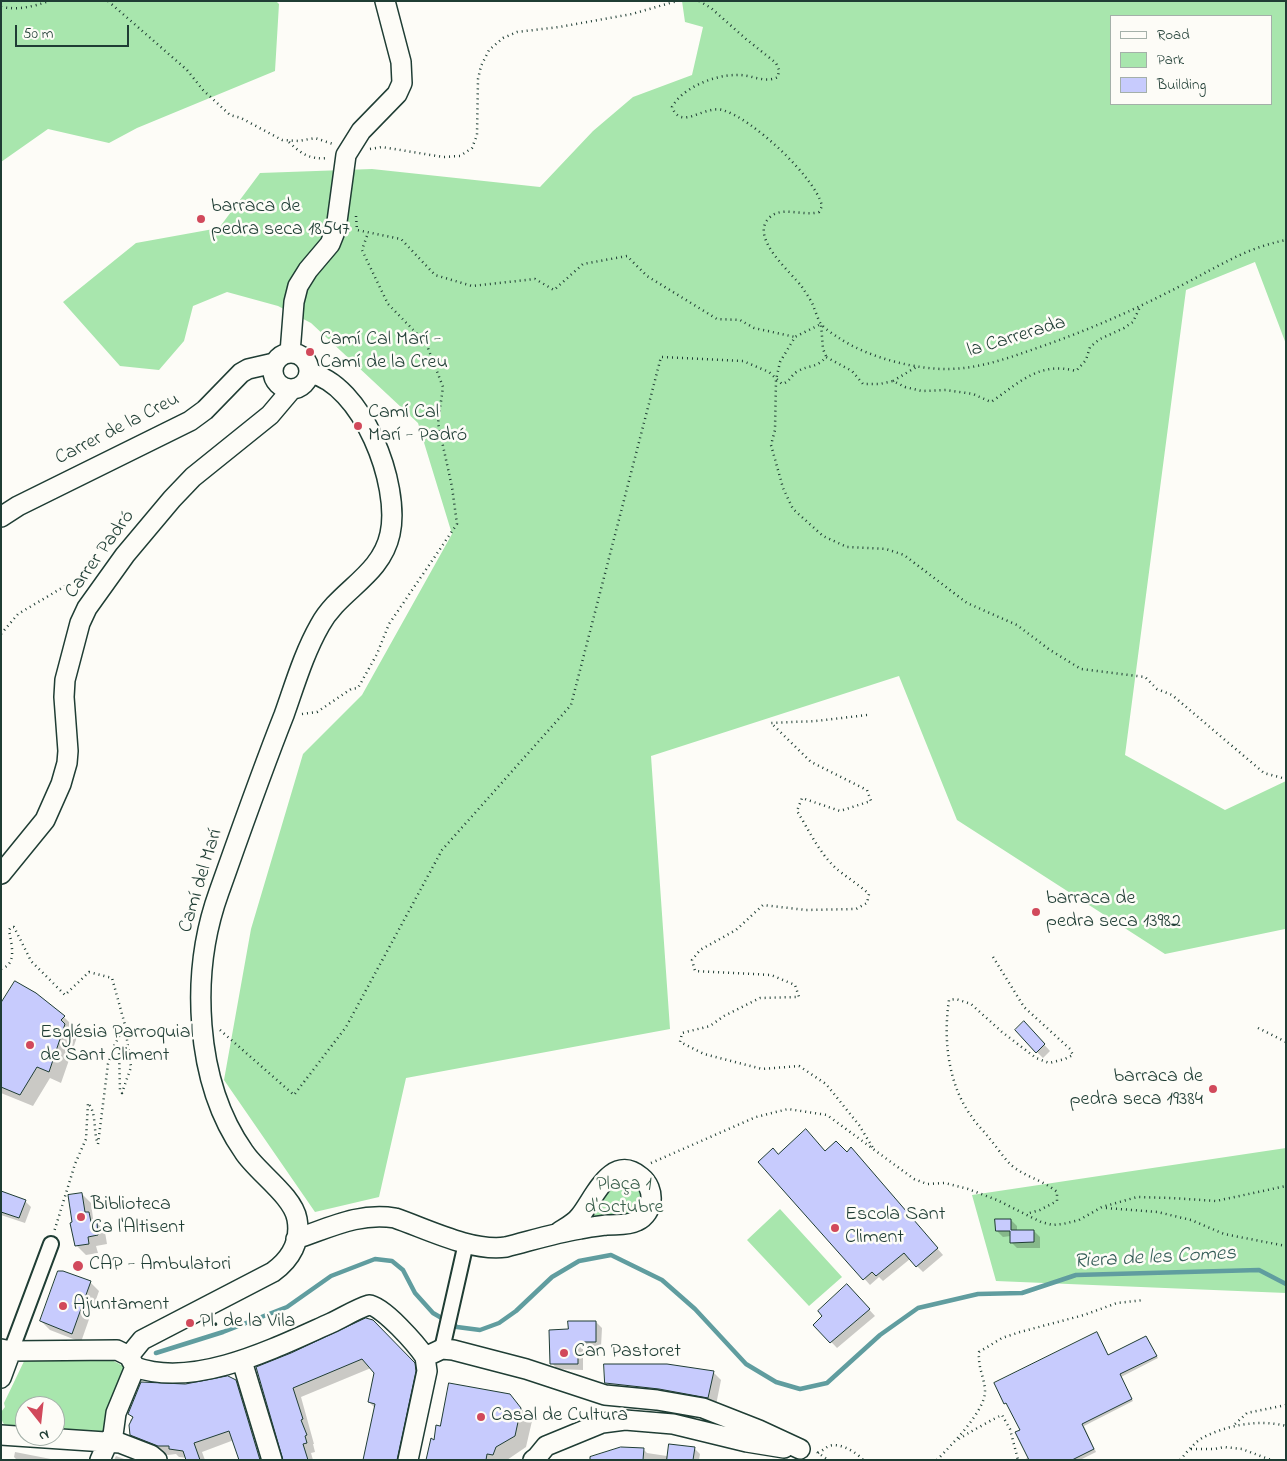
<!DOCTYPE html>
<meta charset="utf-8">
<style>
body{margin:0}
#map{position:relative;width:1287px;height:1461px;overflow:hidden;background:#fdfcf7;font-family:"Indie Flower",sans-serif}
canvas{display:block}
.frame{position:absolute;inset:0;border:2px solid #1f3d34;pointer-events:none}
.legend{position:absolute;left:1110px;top:15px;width:162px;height:90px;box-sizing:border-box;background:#fdfcf7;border:1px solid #a4b0a9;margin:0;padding:6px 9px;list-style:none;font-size:15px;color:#1f3d34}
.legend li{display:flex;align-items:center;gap:10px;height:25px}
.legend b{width:25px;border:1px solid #a4b0a9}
.north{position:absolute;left:15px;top:1396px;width:50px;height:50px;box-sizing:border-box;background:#fdfcf7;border:1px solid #a4b0a9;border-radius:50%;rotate:164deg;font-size:14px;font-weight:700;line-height:20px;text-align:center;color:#1f3d34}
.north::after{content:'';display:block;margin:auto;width:18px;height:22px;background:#d1495b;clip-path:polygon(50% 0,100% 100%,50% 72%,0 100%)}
.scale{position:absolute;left:15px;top:25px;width:114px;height:22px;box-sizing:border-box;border:2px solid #1f3d34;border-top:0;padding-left:6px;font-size:15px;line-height:18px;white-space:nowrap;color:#1f3d34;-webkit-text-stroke:4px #fdfcf7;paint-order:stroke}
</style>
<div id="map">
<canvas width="1287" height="1461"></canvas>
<div class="frame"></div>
<ul class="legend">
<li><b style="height:6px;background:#fdfcf7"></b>Road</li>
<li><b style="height:14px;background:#a8e6ad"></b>Park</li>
<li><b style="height:14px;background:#c7cbfd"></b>Building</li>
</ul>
<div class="north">N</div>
<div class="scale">50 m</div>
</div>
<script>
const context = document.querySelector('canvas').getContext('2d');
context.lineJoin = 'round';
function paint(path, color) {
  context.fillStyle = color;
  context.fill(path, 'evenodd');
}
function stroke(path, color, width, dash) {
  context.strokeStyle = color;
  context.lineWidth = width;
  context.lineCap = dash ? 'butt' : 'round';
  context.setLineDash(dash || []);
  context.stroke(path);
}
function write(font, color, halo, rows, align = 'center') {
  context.font = font + ' "Indie Flower",sans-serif';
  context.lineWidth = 5;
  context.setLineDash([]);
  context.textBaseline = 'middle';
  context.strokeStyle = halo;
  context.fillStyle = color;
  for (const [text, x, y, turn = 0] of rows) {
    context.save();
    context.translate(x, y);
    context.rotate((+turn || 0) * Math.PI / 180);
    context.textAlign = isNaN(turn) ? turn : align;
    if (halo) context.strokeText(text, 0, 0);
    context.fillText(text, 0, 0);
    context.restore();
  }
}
const green = new Path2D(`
 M1 1H276L279 4 275 71 137 128 109 143 48 129 1 162Z
 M682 1H1286V344L1255 262 1186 290 1125 755 1225 810 1286 781V932L1285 929 1165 954 957 820 899 676 651 756 670 1029 406 1078 379 1197 315 1212 224 1080 251 929 303 754 362 695 452 534 418 423 311 323 278 306 227 292 193 306 184 341 159 370 120 366 63 302 136 243 219 228 260 173 372 169 540 187 593 131 633 97 692 75 703 27 685 22ZM1111 16H1271V104H1111Z
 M1286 1148V1293L996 1281 972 1195Z
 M630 1176 646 1197 636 1215 585 1224 605 1187Z
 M780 1209 842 1277 809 1306 747 1240Z
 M27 1355 106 1357 127 1368 108 1405 105 1434 55 1430V1406H25V1428C10 1427 1 1430 1 1412L5 1407 4 1403Z`);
const shadow = new Path2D(`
 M1 1006 64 1017 76 1029 73 1033 77 1037 61 1083 50 1078 33 1106 1 1093Z
 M1030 1029 1050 1051 1043 1058 1037 1052Z
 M826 1152 857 1155 943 1255 923 1272 910 1259 883 1281 879 1277 870 1285 760 1162 779 1155Z
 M1 1192 25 1201 31 1207 25 1223 1 1215Z
 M82 1194 91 1203 93 1218 105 1232 107 1244 96 1246 98 1253 86 1255 77 1246 72 1224Z
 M1011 1220 1017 1226V1232L1034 1231 1040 1237V1248H1017L1011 1242V1236L1003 1237 997 1231Z
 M90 1282 99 1291 81 1342 50 1330 41 1321Z
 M853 1292 875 1316 837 1348 815 1325Z
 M372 1321 423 1373 407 1460H365L375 1408 369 1402 375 1373 371 1368 301 1397 314 1444H313L315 1452 311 1453 313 1460H284L257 1368Z
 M596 1322 602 1328 601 1347 583 1348V1370L557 1369 552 1363 569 1330Z
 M1097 1334 1109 1356 1146 1337 1158 1358 1121 1377 1133 1401 1084 1426 1096 1452 1080 1460H1024L1029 1457 1022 1430 1009 1405 1005 1403Z
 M713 1372 721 1380 716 1405 614 1390 606 1382Z
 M235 1381 244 1390 266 1460H240L234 1440 202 1452 205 1460 179 1457 176 1454 168 1455 140 1443 131 1434 130 1420 133 1418 129 1414 185 1385Z
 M509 1395 532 1421 526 1447 507 1460H427L441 1427Z
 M670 1445 694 1448 700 1454 699 1460H587L643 1449 647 1453 667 1456Z
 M15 1452 56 1460H17L14 1457Z
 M116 1456 127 1460H114Z`);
const stream = new Path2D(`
 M156 1353 223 1332 287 1307 331 1276 375 1259 392 1261 403 1270 415 1293 433 1313 457 1327 480 1330 499 1323 516 1311 552 1277 579 1261 611 1255 662 1280 695 1309 746 1364 776 1382 800 1389 827 1383 880 1335 918 1308 978 1294 1022 1293 1076 1275 1259 1270 1286 1284`);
const building = new Path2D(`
 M15 981 36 993 65 1016 61 1020 65 1024 49 1072 37 1067 20 1095 1 1087V1003Z
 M1024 1021 1045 1044 1036 1053 1015 1030Z
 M806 1129 825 1151 836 1141 847 1152 851 1147 938 1248 916 1267 904 1253 876 1276 872 1272 863 1280 758 1162 773 1148 778 1154Z
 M1 1191 26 1200 19 1218 1 1212Z
 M82 1193 85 1212H89L91 1222H97L98 1235 88 1237 89 1244 75 1246 70 1223 72 1222 68 1195Z
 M995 1219H1011V1230H1034V1242L1010 1243V1231H996Z
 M58 1271H63L91 1281 72 1334 40 1321Z
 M847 1284 870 1309 830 1343 813 1325 822 1316 818 1311Z
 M366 1318 373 1320 415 1363 416 1371 397 1460H363L375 1404 368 1402 374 1373 362 1359 293 1388 303 1419 301 1420 307 1435 305 1436 307 1443 303 1444 308 1460H283L256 1367 291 1353Z
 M568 1321H596V1342H578V1364H550L549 1330 568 1329Z
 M1097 1332 1108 1355 1146 1336 1157 1356 1120 1374 1132 1399 1082 1424 1094 1449 1072 1460H1029L1015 1432 1020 1430 1006 1403 1004 1404 994 1383Z
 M604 1364H667L714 1371 708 1398 659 1389 605 1383Z
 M228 1376 236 1380 260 1460H239L229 1431 194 1443 200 1460H186L183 1451 169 1449V1446H158L130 1435 129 1425 133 1417 128 1414 141 1382 185 1384Z
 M449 1383 510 1394 521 1408 515 1436 496 1447 493 1455 487 1454 486 1460H426L431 1438 434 1440 436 1425 440 1426Z
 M669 1444 695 1447 693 1460H667Z
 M621 1447 644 1448 643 1460H590V1457Z`);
const path = new Path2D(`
 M108 1 187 70 203 90 230 115 241 118 282 140 299 141 315 138 333 144
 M699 1 711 8 746 39 776 63 779 70 778 77C764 84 751 74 736 75 714 75 682 88 672 107 681 131 704 105 722 110 751 117 816 178 822 206L819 212C803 217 782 205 769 218 749 238 792 273 802 287 805 292 809 297 812 303 815 309 817 318 821 324 825 329 833 334 839 338 867 357 916 370 950 369 980 368 1006 359 1034 349 1087 331 1137 309 1186 283 1221 265 1246 248 1286 240
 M1 7C19 10 32 7 49 1
 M289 142C301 154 311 160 328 158
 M370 149 382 147 443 157 460 156 472 148 477 135 478 79 481 66 489 50 503 38 517 32 559 27 632 14 677 1
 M356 216 357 230 401 239 435 275 472 286 535 279 554 290 583 264 627 256 647 276 717 319 740 320 754 328 795 337
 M826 356 823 349 821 324 795 337 780 362 776 380 775 430 771 445 783 488 793 509 823 536 847 547 886 549 904 555 967 603 1017 625 1050 650 1081 669 1145 677 1157 689 1172 695 1264 773 1286 779
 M893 381 918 366
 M1 634 18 614 94 569
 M302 714 317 712 351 689 358 688 377 654 389 624 457 524 452 487 438 423 443 387 426 343 388 304 362 250 368 233
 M867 715 816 721 771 723 811 762 867 790 871 801 840 811 802 798 797 811C809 830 820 855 838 870 848 878 859 885 869 894L867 903 856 909 806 910 763 905 736 930 700 950 692 960 695 971 771 975 795 985 799 997 760 998 724 1016 710 1026 682 1033 680 1042 704 1054 762 1069 799 1066 826 1084 859 1125 873 1148
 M993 957 1024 1007 1070 1049 1073 1055 1065 1059 1049 1063 1036 1058 1002 1032 971 1004 956 999 949 1000C943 1039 948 1085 972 1117 977 1125 984 1131 989 1138 996 1146 1003 1157 1011 1165 1025 1177 1043 1180 1057 1192V1201L1040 1210 1026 1214
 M1 969C18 964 11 943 9 930L11 927H14L31 961 65 995 89 972 112 978 125 1025 114 1046 108 1064 98 1144C93 1132 97 1113 88 1103L86 1139 75 1164 54 1232
 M1258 1028 1286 1042
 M220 1030 294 1095 346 1027 442 850 571 705 661 357 743 361 769 372 782 384C790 382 791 375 798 371 809 365 817 368 826 357L852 371 863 384H880L893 381 905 387 922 391 946 390 973 394 991 402C1020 382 1040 361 1076 371L1086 360 1090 347 1100 339 1124 328 1133 322 1140 307
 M114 1046 119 1049 120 1091 122 1093 131 1067 125 1026
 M651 1163 756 1117 788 1109 827 1115 914 1179 927 1184 945 1183 968 1189 997 1200 1041 1222 1053 1225 1063 1224 1079 1220 1102 1207 1137 1197 1172 1198 1216 1201 1286 1186
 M1106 1208 1158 1212 1174 1216 1191 1220 1224 1234 1286 1246
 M1235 1424 1247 1413 1286 1405
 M959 1439C964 1435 999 1416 1002 1415L1010 1429 1018 1460
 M1191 1449H1215L1224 1447 1242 1449 1271 1460
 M817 1452 828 1460
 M818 1453C822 1451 825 1448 829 1446 840 1442 856 1452 863 1460
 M937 1460C951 1445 986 1411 985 1390 984 1376 978 1369 979 1352L1002 1338 1020 1332 1084 1315 1117 1303 1144 1300
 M1180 1460C1187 1452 1194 1443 1202 1438 1227 1425 1259 1419 1286 1426`);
const pedestrian = new Path2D(`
 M442 1349 466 1243
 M11 1351 51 1244`);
const minor = new Path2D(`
 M273 371a18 18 0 1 1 36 0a18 18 0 1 1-36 0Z
 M290 353 294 302 298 286 308 270 330 244 336 229 346 155 361 131 397 94 402 83 401 62 385 1
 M1 517 18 506 190 421 205 410 241 373 248 369 274 363
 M1 874 45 820 61 784 67 763 68 751 64 697 65 680 80 623 87 608 125 555 172 499 193 477 270 415 292 389
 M296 1239C329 1228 359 1212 395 1218 427 1229 472 1252 506 1247 530 1241 555 1233 580 1229 589 1227 598 1226 606 1225 617 1224 627 1226 637 1221 654 1213 656 1189 641 1177 611 1152 594 1199 580 1216 575 1223 567 1227 559 1232
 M1 1349 11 1351 117 1350 129 1356
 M129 1356 142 1340 273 1272C291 1259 301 1241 297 1219 293 1196 257 1172 244 1152 194 1081 190 972 219 892 240 833 261 773 284 715 295 684 304 653 320 625 339 590 381 576 390 534 401 485 362 383 309 373
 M129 1356 135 1367C195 1389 277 1347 331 1323 344 1317 356 1309 369 1305 383 1306 417 1345 425 1357
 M425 1357 442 1349 453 1350 526 1369 605 1395 657 1400 703 1408 759 1430 800 1449
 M242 1361 272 1460
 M1 1378 11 1351
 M1 1435 120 1443 151 1455 157 1460
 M100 1460 108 1442 113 1435 116 1413 135 1367
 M408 1460 427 1371 425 1357
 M533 1460 537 1457 546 1446 602 1423 625 1420 673 1424 747 1442 784 1448`);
const markers = [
 [201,219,5,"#d1495b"],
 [310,352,5,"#d1495b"],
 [358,426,5,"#d1495b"],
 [1036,912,5,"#d1495b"],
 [30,1045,5,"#d1495b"],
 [1213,1089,5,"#d1495b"],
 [81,1217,5,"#d1495b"],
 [835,1228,5,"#d1495b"],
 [78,1266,6,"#d1495b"],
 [63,1306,5,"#d1495b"],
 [190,1323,5,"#d1495b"],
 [564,1353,5,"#d1495b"],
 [481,1417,5,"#d1495b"]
];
const poiNames = [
 ["barraca de",211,208],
 ["pedra seca 18547",211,231],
 ["Camí Cal Marí -",320,341],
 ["Camí de la Creu",320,364],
 ["Camí Cal",368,414],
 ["Marí - Padró",368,437],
 ["barraca de",1046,900],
 ["pedra seca 13982",1046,923],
 ["Església Parroquial",40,1034],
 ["de Sant Climent",40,1057],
 ["barraca de",1203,1078,"right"],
 ["pedra seca 19384",1203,1101,"right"],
 ["Biblioteca",91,1206],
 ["Ca l'Altisent",91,1229],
 ["Escola Sant",845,1216],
 ["Climent",845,1239],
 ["CAP - Ambulatori",89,1266],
 ["Ajuntament",73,1306],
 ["Pl. de la Vila",200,1323],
 ["Can Pastoret",574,1353],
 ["Casal de Cultura",491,1417]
];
const streetNames = [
 ["la Carrerada",1017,338,-17],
 ["Carrer de la Creu",118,430,-27],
 ["Carrer Padró",101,555,-54],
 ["Camí del Marí",202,881,-73]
];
const parkNames = [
 ["Plaça 1",624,1186],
 ["d'Octubre",624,1209]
];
const waterNames = [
 ["Riera de les Comes",1155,1259,-3]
];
paint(green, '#a8e6ad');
paint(shadow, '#0003');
stroke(stream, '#609d9f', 4.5);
paint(building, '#c7cbfd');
stroke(building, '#1f3d34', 1);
stroke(pedestrian, '#1f3d34', 18);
stroke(minor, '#1f3d34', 22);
stroke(path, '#1f3d34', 2.5, [1, 4]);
stroke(pedestrian, '#fdfcf7', 14);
stroke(minor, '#fdfcf7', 19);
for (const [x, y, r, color] of markers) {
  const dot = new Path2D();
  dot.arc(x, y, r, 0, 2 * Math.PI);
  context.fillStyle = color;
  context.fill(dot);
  stroke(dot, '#fdfcf7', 2);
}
write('20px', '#1f3d34', '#fdfcf7', poiNames, 'left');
write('20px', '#1f3d34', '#fdfcf7', streetNames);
write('20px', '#3a5f4c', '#fdfcf7', parkNames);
write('italic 21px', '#355d58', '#fdfcf7', waterNames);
</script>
